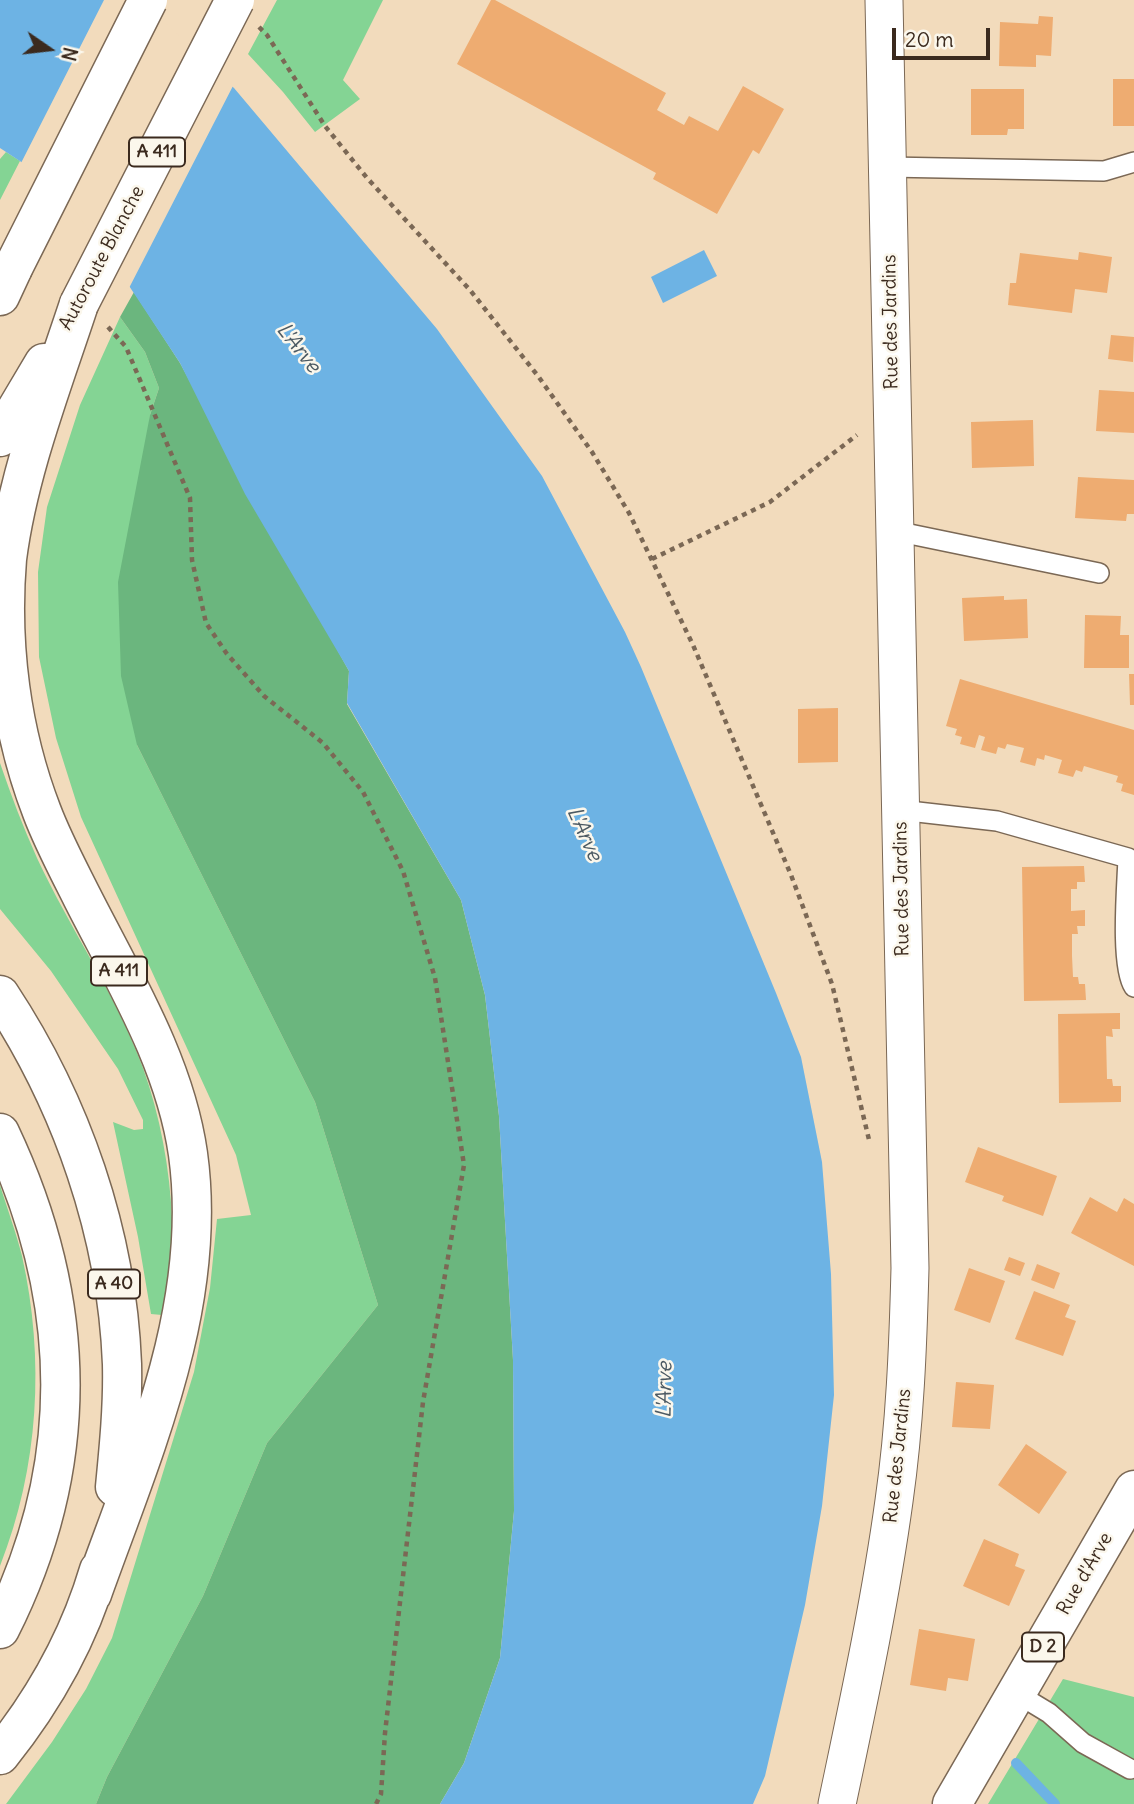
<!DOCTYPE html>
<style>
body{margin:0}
#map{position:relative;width:1134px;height:1804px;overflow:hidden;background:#f2dbbc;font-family:Delius,sans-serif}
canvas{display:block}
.north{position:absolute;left:14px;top:14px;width:70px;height:70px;-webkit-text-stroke:5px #fbf7ec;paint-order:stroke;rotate:104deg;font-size:19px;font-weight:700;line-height:28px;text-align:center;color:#3b2a1e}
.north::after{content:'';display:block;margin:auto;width:24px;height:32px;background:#3b2a1e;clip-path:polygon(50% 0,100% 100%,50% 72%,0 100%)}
.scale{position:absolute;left:892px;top:28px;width:98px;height:32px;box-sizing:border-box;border:4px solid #3b2a1e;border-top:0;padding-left:9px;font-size:21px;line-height:24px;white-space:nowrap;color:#3b2a1e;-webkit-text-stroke:5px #fbf7ec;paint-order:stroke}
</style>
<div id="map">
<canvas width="1134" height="1804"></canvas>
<div class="north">N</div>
<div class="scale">20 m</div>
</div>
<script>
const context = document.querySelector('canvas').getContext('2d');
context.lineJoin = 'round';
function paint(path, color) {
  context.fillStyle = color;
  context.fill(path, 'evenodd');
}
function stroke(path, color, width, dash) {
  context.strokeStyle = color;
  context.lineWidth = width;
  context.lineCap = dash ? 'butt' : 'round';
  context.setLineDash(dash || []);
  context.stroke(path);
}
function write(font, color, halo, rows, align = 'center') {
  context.font = font + ' Delius,sans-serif';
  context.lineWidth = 5;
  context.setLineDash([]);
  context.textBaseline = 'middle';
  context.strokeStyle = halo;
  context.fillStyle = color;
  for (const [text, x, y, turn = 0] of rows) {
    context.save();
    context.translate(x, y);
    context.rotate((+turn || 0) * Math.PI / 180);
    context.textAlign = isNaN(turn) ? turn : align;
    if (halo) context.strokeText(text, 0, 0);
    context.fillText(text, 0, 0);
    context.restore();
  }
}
const green = new Path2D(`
 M277 0H383L343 80 360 99 315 132 283 92 248 54Z
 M6 152 20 161 0 200V159Z
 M120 317 145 352 159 388 150 415 137 745 315 1102 378 1305 267 1443 203 1596 107 1777 96 1804H6L52 1742 86 1689 112 1638 194 1372 210 1288 217 1219 251 1215 236 1155 81 817 56 738 39 657 38 572 47 507 80 405Z
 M0 763C11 795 23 827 37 858 70 929 116 994 143 1068 160 1115 170 1169 172 1219 174 1252 167 1283 162 1315L151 1314 138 1237 113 1122 134 1130 143 1129V1120L118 1069 51 971 0 909Z
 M0 1185C7 1208 16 1232 22 1256 45 1359 39 1467 0 1566Z
 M1063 1679 1134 1697V1804H988Z`);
const forest = new Path2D(`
 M134 292 180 363 349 671 347 704 461 900 485 995 499 1116 513 1360 514 1511 500 1658 464 1763 440 1804H96L107 1777 203 1596 267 1443 378 1305 315 1102 137 745 121 676 118 582 150 415 159 388 145 352 120 317Z`);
const water = new Path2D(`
 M0 0H134L234 88 437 329 542 476 625 632 641 667 776 993 801 1057 822 1162 831 1274 834 1395 822 1506 805 1605 765 1776 753 1804H440L464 1763 500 1658 514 1511 513 1360 499 1116 485 995 461 900 347 703 349 671 245 494 180 363 67 192 0 148Z
 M704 250 717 276 663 303 651 277Z`);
const pier = new Path2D(`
 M104 0H139L234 84 128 290 65 195 20 165Z`);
const stream = new Path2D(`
 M1016 1763 1055 1804`);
const building = new Path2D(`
 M491 0H495L666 93 657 110 684 125 689 116 718 131 743 86 784 109 759 154 753 150 717 214 653 179 656 173 457 64Z
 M1039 16 1053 17 1051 56 1036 55V67L999 66 1000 22 1038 24Z
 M1113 79H1134V126H1113Z
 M971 89H1024V129H1008L1007 135H971Z
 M1079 252 1112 257 1107 293 1075 289 1072 313 1008 305 1010 283H1016L1020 253 1078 260Z
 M1111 335 1134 337 1133 362 1108 359Z
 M1099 390 1134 392V433L1096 431Z
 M1033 420 1034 466 972 468 971 422Z
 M1078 477 1134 480V514H1127L1126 521 1075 518Z
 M1004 596V600L1027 599 1028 638 964 641 962 598Z
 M1085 615 1121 616 1120 635H1129V668H1084Z
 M1129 674H1134V705H1130Z
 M960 679 1134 730V795L1121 791 1123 784 1116 782 1118 776 1084 766 1082 772 1076 770 1073 777 1058 773 1062 760 1045 755 1044 760 1037 758 1035 766 1020 762 1024 748 1007 744 1005 749 998 747 996 754 981 750 985 737 979 735 975 748 960 744 962 737 955 735 957 729 946 726Z
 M838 708V762L798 763V709Z
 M1084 866 1085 882H1077V889H1071V911L1085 910V926H1077L1078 934H1072V956L1073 977H1078L1079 984H1085L1086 1000 1024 1001 1022 867Z
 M1120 1013V1029H1112L1113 1037 1106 1036 1107 1079H1112L1113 1086H1121V1102L1059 1103 1058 1014Z
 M978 1147 1057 1176 1043 1216 1002 1201 1004 1196 965 1182Z
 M1090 1197 1117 1212 1124 1198 1134 1204V1266L1071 1233Z
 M1009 1257 1025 1263 1020 1276 1004 1270Z
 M1037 1264 1060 1273 1054 1289 1031 1280Z
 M969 1268 1005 1281 990 1323 954 1310Z
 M1034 1291 1070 1305 1065 1317 1076 1321 1063 1356 1015 1339Z
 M956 1382 994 1385 990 1429 952 1427Z
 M1026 1444 1067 1472 1039 1514 998 1485Z
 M984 1539 1019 1554 1015 1566 1025 1570 1009 1606 963 1586Z
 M919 1629 975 1639 968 1681 948 1678 946 1691 910 1685Z`);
const path = new Path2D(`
 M259 27 267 35 325 126 367 178 470 290 538 376 592 452 629 513 693 645 791 875 832 984 870 1144
 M108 327 126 347 190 498 192 560 206 623 227 654 264 696 323 743 363 792 403 871 435 978 464 1165 423 1402 385 1733 381 1794 376 1804
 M652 559 770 502 857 435`);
const service = new Path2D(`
 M888 167 1104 171 1134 162
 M895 531 1099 573
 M900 810 997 821 1128 858C1127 886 1120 966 1134 987
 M1016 1693 1049 1713 1083 1743 1130 1769`);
const minor = new Path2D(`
 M837 1804C858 1704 880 1603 894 1501 905 1424 908 1346 910 1268L884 0`);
const primary = new Path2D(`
 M952 1804 1134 1490`);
const motorway = new Path2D(`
 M0 296 13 268
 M79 304C52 386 18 473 7 559 0 644 11 732 42 812 53 841 68 869 82 897 123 978 175 1062 188 1154 209 1305 142 1454 92 1594
 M0 437 44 363
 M0 995C72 1104 117 1234 122 1364 123 1405 119 1446 115 1487
 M0 1133C78 1298 83 1464 0 1629
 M0 1755C44 1700 79 1638 99 1570`);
const motorwayBridge = new Path2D(`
 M13 268 148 0
 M79 304 235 0`);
const shields = [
 [157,152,56],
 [119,971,56],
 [114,1284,52],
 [1043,1647,42]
];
const shieldNames = [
 ["A 411",157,152],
 ["A 411",119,971],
 ["A 40",114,1284],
 ["D 2",1043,1647]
];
const streetNames = [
 ["Autoroute Blanche",102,258,-62],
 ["Rue des Jardins",891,322,-91],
 ["Rue des Jardins",902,889,-91],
 ["Rue des Jardins",898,1456,-84],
 ["Rue d'Arve",1085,1574,-60]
];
const waterNames = [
 ["L'Arve",298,348,52],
 ["L'Arve",584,834,66],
 ["L'Arve",665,1390,-89]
];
paint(green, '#84d494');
paint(forest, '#6bb67e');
paint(water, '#6db3e4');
paint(pier, '#f2dbbc');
stroke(stream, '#6db3e4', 10);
paint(building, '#eeac71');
stroke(service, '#7b6855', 22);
stroke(minor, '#7b6855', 39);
stroke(primary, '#7b6855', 41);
stroke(motorway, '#7b6855', 41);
stroke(path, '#7b6855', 4.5, [5, 5]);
stroke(service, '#fff', 19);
stroke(minor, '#fff', 37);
stroke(primary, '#fff', 38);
stroke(motorway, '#fff', 38);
stroke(motorwayBridge, '#7b6855', 41, []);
stroke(motorwayBridge, '#fff', 38);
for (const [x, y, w] of shields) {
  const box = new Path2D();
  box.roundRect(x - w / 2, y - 14.5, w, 29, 5);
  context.fillStyle = '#fbf7ec';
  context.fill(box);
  stroke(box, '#3b2a1e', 2);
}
write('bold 18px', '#3b2a1e', null, shieldNames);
write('19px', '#3b2a1e', '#fbf7ec', streetNames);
write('italic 21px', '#4c5a63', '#fbf7ec', waterNames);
</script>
